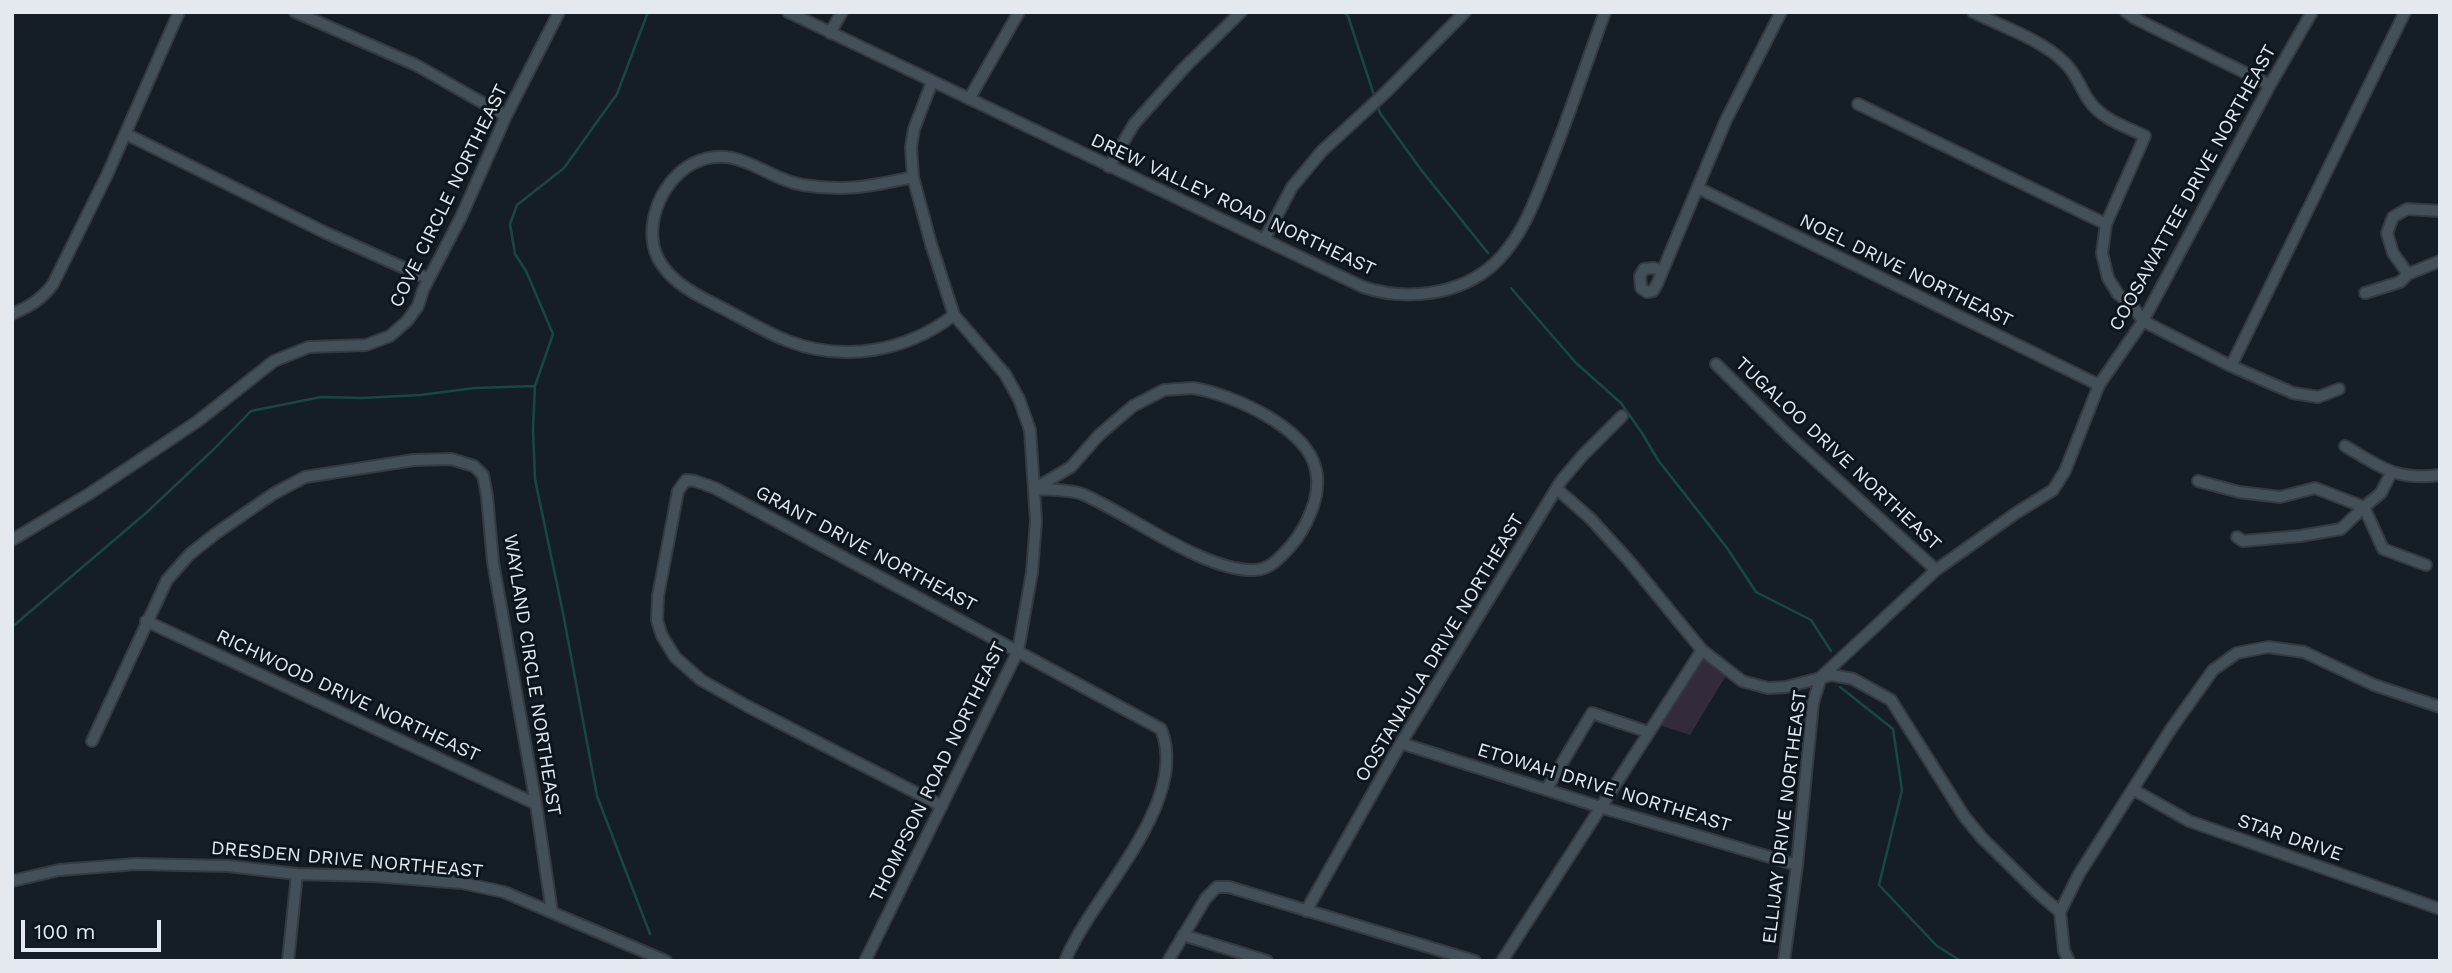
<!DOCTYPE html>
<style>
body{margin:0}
#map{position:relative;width:2452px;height:973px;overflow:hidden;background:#151e27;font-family:"Work Sans",sans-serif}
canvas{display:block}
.frame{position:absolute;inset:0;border:14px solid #e3e9ef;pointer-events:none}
.scale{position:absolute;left:21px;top:920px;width:140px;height:32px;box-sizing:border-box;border:4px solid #e3e9ef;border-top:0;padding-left:9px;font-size:21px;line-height:24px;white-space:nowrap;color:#e3e9ef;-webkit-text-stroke:5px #0c151d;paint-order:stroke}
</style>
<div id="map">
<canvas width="2452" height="973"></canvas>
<div class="frame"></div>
<div class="scale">100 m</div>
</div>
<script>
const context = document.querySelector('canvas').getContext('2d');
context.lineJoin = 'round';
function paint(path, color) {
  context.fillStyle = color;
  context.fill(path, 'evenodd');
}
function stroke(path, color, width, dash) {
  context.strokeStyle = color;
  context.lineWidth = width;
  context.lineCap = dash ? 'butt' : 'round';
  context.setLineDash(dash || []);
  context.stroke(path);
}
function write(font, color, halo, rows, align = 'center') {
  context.font = font + ' "Work Sans",sans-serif';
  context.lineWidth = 6;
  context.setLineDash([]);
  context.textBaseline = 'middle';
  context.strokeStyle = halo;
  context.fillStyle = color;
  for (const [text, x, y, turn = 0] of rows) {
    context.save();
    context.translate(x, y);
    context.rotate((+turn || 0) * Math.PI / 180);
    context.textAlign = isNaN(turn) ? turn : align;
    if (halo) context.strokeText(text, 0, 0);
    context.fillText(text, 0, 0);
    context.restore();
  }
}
const green = new Path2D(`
 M1703 655 1727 674 1690 735 1660 725Z`);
const stream = new Path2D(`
 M648 12 617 94 564 168 517 205 510 224 515 254 526 271 553 334 535 386 533 429 535 479 563 613 597 796 650 934
 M1344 12 1348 16 1375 98
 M1377 104 1380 113 1422 171 1488 253
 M1511 288 1576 363 1621 403 1642 433 1658 460 1727 548 1756 592 1811 620 1831 651
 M12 627 146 513 214 449 251 411 321 397 362 398 420 395 475 388 535 386
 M1840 687 1893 729 1902 790 1879 885 1937 946 1961 961`);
const minor = new Path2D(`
 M295 12 416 65 506 116
 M788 12 1363 287C1405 301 1459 296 1494 264 1524 236 1537 195 1552 158 1571 110 1587 61 1605 12
 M1973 12C2003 27 2040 39 2064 62 2078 75 2080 89 2090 102 2103 120 2127 127 2145 136L2106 224 2102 253 2108 278 2118 294 2132 305 2143 321 2231 366 2293 393 2318 397 2339 389
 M2126 12 2134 18 2270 85
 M830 33 842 12
 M969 99 1019 12
 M1858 104 2106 224
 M126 134 324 232 429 279
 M1109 167 1134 124 1184 68 1241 12
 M913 177C872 186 845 192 803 185 764 179 736 141 692 164 660 181 639 233 662 265 677 287 703 298 726 310 747 321 767 333 788 341 845 363 907 351 954 315
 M1698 188 2099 385
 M1264 240 1292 187 1322 151 1385 93 1465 12
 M1662 271 1654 268 1644 269 1640 276 1641 288 1647 292 1653 291 1657 284 1726 120 1781 12
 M2408 274 2393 253 2387 233 2393 217 2407 209 2440 211
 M2365 293 2400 282 2408 274 2440 261
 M12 314C29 307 42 299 53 284L107 175 179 12
 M1716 364 1789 436 1936 570
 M2231 366 2405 12
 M1193 388C1231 394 1307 427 1316 470 1322 496 1306 529 1289 548 1279 558 1271 569 1255 570 1204 572 1130 514 1082 494 1068 489 1049 490 1034 489L1071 467 1099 435 1133 406 1164 390Z
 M2345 446C2380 467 2397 481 2440 475
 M2198 481 2239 492 2280 497 2315 488 2364 507 2381 493 2391 473
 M1557 489 1591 519 1630 562 1702 650 1742 681 1768 688 1786 687 1832 675 1853 679 1891 700 1964 816 1982 838 2038 893 2060 912
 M2237 537 2243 541 2300 536 2341 529 2364 507 2383 549 2426 565
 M12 540 89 494 198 421 274 361 309 347 366 345 390 336 407 321 418 306 423 290 461 217 506 116 559 12
 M146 621 536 804
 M92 741 167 580 190 554 215 534 273 494 305 477 414 460 451 459 474 466 483 475 487 496 493 562 536 804 552 912
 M1401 743 1600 807 1797 865
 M1546 790 1592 713 1648 732
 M2134 790 2189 821 2440 909
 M942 806 747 706 701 680 675 657 662 636 657 620 658 596 678 491 686 480 695 481 715 488 1161 729C1191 803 1091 896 1065 961
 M12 881 59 870 136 864 228 866 297 874 374 876 462 883 504 892 666 961
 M1306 911 1401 743 1561 481 1583 455 1622 416
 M1183 935 1267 961
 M288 961 297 874
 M865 961 1018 651 1032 572 1036 521 1030 430 1019 399 1005 374 954 315 931 244 913 177 911 147 914 129 932 82
 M1168 961 1206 898 1217 887H1229L1475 961
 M1502 961 1702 650
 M1784 961 1797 865 1813 703 1821 677 1936 570 2016 513 2053 490 2065 471 2099 385 2143 321 2270 85 2312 12
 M2069 961 2064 951 2060 912 2079 874 2171 729 2213 670 2237 653 2268 647 2304 652 2374 685 2440 707`);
const streetNames = [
 ["COOSAWATTEE DRIVE NORTHEAST",2193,188,-61],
 ["COVE CIRCLE NORTHEAST",449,196,-64],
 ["DREW VALLEY ROAD NORTHEAST",1233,205,25],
 ["NOEL DRIVE NORTHEAST",1906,271,26],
 ["TUGALOO DRIVE NORTHEAST",1838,454,43],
 ["GRANT DRIVE NORTHEAST",866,549,28],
 ["OOSTANAULA DRIVE NORTHEAST",1440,648,-59],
 ["WAYLAND CIRCLE NORTHEAST",532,675,81],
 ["RICHWOOD DRIVE NORTHEAST",348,696,25],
 ["THOMPSON ROAD NORTHEAST",938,772,-64],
 ["ETOWAH DRIVE NORTHEAST",1604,788,17],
 ["ELLIJAY DRIVE NORTHEAST",1785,817,-83],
 ["STAR DRIVE",2290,838,19],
 ["DRESDEN DRIVE NORTHEAST",347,860,5]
];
paint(green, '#332a3c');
stroke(stream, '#184841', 2.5);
stroke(minor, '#343a41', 14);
stroke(minor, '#445059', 10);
write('19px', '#e3e9ef', '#0c151d', streetNames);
</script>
